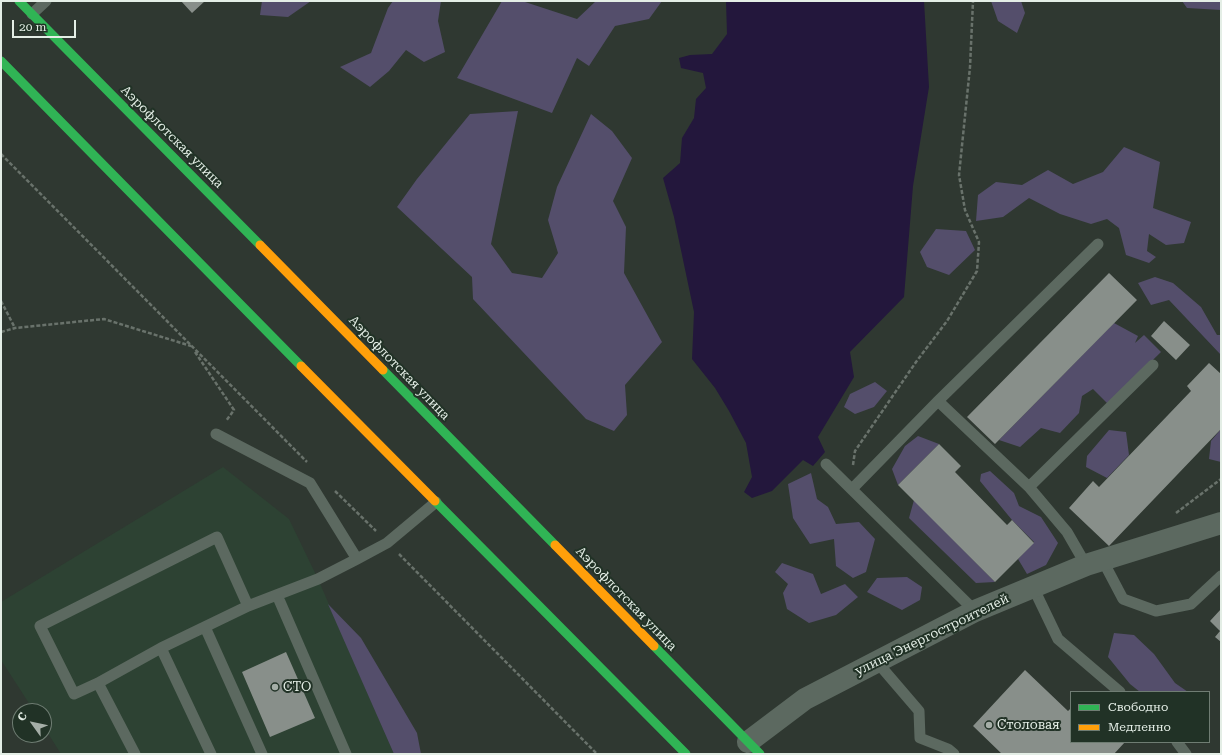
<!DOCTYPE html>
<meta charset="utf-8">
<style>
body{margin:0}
#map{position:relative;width:1222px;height:755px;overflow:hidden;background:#2f3831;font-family:"Roboto Serif",serif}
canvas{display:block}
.frame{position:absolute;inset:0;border:2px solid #e4eee6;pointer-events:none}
.legend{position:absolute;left:1070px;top:691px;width:140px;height:52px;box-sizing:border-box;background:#213226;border:1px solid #6f7d73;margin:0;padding:5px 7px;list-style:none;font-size:12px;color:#e4eee6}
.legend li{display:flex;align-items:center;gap:8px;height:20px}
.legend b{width:20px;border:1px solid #6f7d73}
.north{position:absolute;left:12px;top:703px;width:40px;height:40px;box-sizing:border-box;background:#213226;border:1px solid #6f7d73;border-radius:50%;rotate:303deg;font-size:11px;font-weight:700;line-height:16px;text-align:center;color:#e4eee6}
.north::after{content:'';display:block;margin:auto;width:14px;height:18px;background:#a5aea7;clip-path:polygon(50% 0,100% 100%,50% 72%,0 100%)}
.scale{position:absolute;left:12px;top:20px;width:64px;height:18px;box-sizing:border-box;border:2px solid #e4eee6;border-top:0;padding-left:5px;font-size:12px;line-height:14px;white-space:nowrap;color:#e4eee6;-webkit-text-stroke:3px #213226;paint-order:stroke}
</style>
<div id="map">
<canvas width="1222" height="755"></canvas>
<div class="frame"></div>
<ul class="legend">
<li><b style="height:5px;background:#30b455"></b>Свободно</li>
<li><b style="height:5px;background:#ff9f0a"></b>Медленно</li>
</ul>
<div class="north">С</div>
<div class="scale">20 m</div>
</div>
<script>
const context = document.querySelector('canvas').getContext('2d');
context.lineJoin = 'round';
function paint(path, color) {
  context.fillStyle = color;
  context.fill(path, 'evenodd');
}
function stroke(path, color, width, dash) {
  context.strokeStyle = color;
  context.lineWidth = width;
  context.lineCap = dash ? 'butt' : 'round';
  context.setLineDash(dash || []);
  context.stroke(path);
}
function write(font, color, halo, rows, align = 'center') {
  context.font = font + ' "Roboto Serif",serif';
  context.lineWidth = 4;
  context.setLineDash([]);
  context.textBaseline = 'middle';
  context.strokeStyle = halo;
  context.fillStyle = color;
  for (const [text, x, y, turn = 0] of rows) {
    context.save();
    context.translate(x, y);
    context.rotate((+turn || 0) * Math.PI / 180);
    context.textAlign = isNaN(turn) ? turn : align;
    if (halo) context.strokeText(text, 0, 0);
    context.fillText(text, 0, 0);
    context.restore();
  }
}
const built = new Path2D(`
 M223 467 289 519 318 579 394 754H61L44 727V711H34L1 660V602Z`);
const green = new Path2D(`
 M262 1H311L288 17 260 15Z
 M393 1H441L438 21 445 52 424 62 406 50 389 71 370 87 340 67 371 53 388 8Z
 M502 1H522L577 19 596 1H662L649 19 615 26 589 66 577 58 552 113 457 78Z
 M991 1H1021L1025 13 1017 33 998 21Z
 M1182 1H1221V10L1187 8Z
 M518 111 491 244 512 273 542 278 558 253 548 220 557 187 591 114 612 131 632 158 613 201 626 227 624 273 662 342 625 385 627 415 614 431 586 419 473 299 472 277 397 207 417 179 470 114Z
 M1124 147 1160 162 1153 208 1191 222 1184 243 1166 245 1149 234 1147 251 1156 257 1149 263 1126 255 1119 228 1107 219 1091 224 1060 214 1029 198 1003 217 976 221 978 195 996 182 1022 185 1048 170 1073 184 1103 172Z
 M936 229 966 231 975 250 949 275 927 267 920 252Z
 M1155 277 1173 283 1201 307 1217 335H1221V355L1169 300 1151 305 1138 283Z
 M1114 323 1138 336 1135 343 1144 335 1161 352 1108 404 1093 389 1082 396 1079 413 1060 433 1041 428 1020 447 999 440Z
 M875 382 887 391 874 407 855 414 844 407 850 394Z
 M1221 429V462L1209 459 1211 441Z
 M1109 430 1126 432 1129 455 1107 478 1086 467 1087 456Z
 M918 436 939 444 898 485 892 469 905 446Z
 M990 471 1014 493 1019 506 1041 517 1058 543 1046 565 1027 574 1018 559 1034 542 1012 520 980 481 981 474Z
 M811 473 817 499 828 507 836 524 859 522 875 539 866 572 853 578 836 566 834 539 810 544 793 518 788 484Z
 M914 500 995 582 976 583 909 518Z
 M782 563 813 574 821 594 845 584 858 597 836 615 809 623 787 609 783 593 788 584 775 572Z
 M907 577 922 587 920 600 902 610 867 592 877 578Z
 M328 604 361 638 417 733 421 754H394Z
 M1114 633 1134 635 1154 654 1175 683 1188 692H1140L1130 684 1108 657Z`);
const water = new Path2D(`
 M726 1H924L929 87 913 186 904 297 850 352 854 377 818 437 825 452 813 466 803 460 772 491 752 498 744 492 752 477 746 443 729 411 715 388 692 359 694 312 674 217 663 178 680 163 682 138 694 118 696 99 706 88 703 73 681 68 679 58 690 55 712 54 727 34Z`);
const building = new Path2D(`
 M181 1H205L192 13Z
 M1109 273 1137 300 995 444 967 417Z
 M1164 321 1190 345 1176 360 1151 336Z
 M1209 363 1221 374V429L1109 546 1069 508 1093 481 1099 487 1191 391 1187 386Z
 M939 444 961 466 955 472 1007 525 1012 520 1034 543 995 582 898 485Z
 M1221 609V642L1215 637 1220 631 1210 621Z
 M286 652 315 718 270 737 242 672Z
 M1025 670 1068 711 1071 708V742H1125L1114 754H1002L973 726Z`);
const path = new Path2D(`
 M1 154 307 462
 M1 301 15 328
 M1 332 15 328 104 319 191 346
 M195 352 234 410 226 421
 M853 465 855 451 916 362 947 321 977 271 979 242 965 210 959 175 970 67 973 1
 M335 491 376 531
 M1176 513 1221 479
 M399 554 597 754`);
const lane = new Path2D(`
 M32 14 46 1
 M938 401 1029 487 1067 532 1086 565
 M216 434 310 483 357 559
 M826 464 975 611
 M1029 487 1153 365
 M852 489 938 401 1098 244
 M1103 561 1123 599 1156 611 1191 604 1221 576
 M1033 587 1058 639 1120 692
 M277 595 346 754
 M248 606 217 537 40 626 74 694 98 683 161 648 248 606 318 579 357 559 387 543 436 502
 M205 627 262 754
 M161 648 211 754
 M877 662 919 711 920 738 948 749 954 754
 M98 683 135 754
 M1177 742 1186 754`);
const street = new Path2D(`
 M748 742 805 699 975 611 1086 565 1221 523`);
const fast = new Path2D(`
 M19 1 260 245
 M1 61 301 366
 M383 370 555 545
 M435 501 686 754
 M654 646 760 754`);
const slow = new Path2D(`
 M260 245 383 370
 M301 366 435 501
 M555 545 654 646`);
const markers = [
 [275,687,4,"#a5aea7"],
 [989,725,4,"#a5aea7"]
];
const streetNames = [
 ["Аэрофлотская улица",172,137,45],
 ["Аэрофлотская улица",399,368,46],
 ["Аэрофлотская улица",626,599,46],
 ["улица Энергостроителей",932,635,-26]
];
const poiNames = [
 ["СТО",283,687],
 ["Столовая",997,725]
];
paint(built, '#2d4233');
paint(green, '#544e6b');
paint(water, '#23173c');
paint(building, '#888f8a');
stroke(path, '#69726b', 2.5, [4, 2]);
stroke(lane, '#5c6960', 11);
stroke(street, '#5c6960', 22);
stroke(fast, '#30b455', 9);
stroke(slow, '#ff9f0a', 9);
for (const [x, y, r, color] of markers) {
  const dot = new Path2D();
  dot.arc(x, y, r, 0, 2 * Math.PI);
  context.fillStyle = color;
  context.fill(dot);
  stroke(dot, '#213226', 1.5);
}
write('13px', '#e4eee6', '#213226', streetNames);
write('13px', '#e4eee6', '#213226', poiNames, 'left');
</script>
